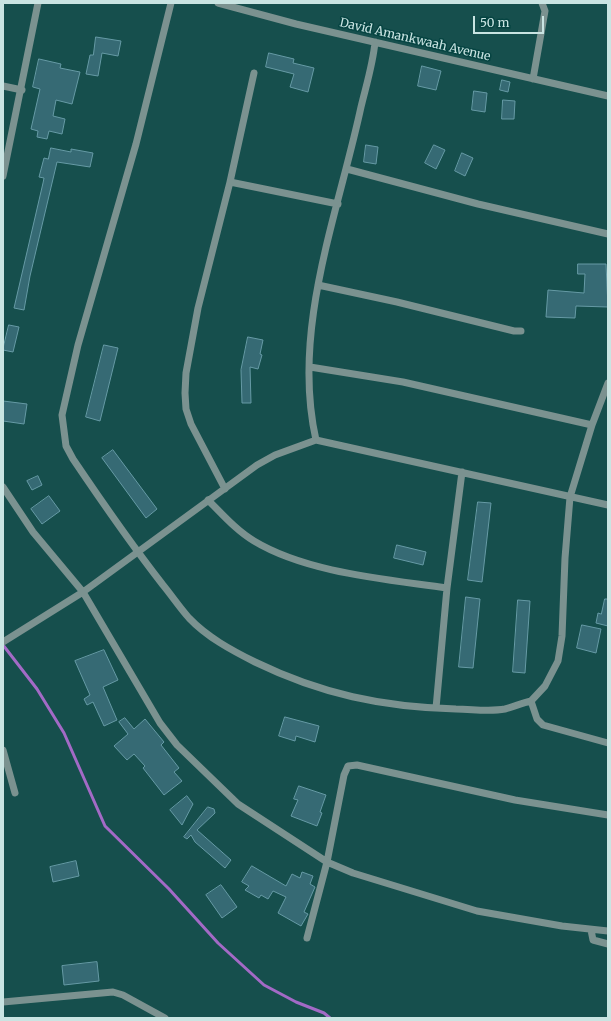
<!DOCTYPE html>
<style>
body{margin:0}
#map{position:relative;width:611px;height:1021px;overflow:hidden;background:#164f4d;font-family:Merriweather,serif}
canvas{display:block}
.frame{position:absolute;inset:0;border:4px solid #c9e4e2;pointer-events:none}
.scale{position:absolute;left:473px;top:16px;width:71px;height:18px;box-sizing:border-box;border:2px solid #c9e4e2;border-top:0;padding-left:5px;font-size:12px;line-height:14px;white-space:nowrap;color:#c9e4e2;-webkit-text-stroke:3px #064442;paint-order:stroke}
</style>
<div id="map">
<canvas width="611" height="1021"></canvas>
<div class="frame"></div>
<div class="scale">50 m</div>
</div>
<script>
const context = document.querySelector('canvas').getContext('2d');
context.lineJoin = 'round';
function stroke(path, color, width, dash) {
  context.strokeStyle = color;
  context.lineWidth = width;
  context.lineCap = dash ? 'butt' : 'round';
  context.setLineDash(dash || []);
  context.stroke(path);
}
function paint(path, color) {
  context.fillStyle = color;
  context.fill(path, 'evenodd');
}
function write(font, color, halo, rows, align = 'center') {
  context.font = font + ' Merriweather,serif';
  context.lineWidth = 3;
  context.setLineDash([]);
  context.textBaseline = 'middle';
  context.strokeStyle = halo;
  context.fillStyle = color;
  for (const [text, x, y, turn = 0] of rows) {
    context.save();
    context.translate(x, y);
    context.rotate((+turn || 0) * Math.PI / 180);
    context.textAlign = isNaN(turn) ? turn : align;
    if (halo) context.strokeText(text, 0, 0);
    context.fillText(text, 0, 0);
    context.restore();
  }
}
const stream = new Path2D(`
 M3 645 37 689 64 733 105 826 169 889 218 943 264 985 296 1002 324 1013 330 1018`);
const building = new Path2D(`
 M96 37 121 41 118 56 102 53 98 76 86 74 90 55H93Z
 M269 53 294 59 293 63 314 68 308 92 290 87 294 74 266 67Z
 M39 59 61 64 60 68 80 72 72 104 56 100 53 116 65 119 62 134 49 131 47 139 37 137 38 131 31 129 40 89 33 87Z
 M422 66 441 71 436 90 418 86Z
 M502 80 510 82 508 92 500 90Z
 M474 91 487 93 485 112 472 110Z
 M503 100 515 101 514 119H502Z
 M366 145 378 147 376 164 364 162Z
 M434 145 445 150 436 169 425 163Z
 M51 148 71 152V149L93 153 90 167 57 162 30 276 24 310 14 308 43 183 44 178 39 177 44 158 48 159Z
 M462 153 473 158 465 176 455 171Z
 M578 264H606L608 307 576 306 575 318 546 317 548 290 584 293 585 274H578Z
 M9 325 19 327 13 352 3 350Z
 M248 337 263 340 260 354 262 355 258 369 250 367 251 403H242L241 370Z
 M104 345 118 348 100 421 86 417Z
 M3 401 27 404 24 424 3 421Z
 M113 450 157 509 146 518 102 458Z
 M38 476 42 485 32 490 27 481Z
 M49 496 60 511 42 524 31 509Z
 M478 502 491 503 482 582 468 580Z
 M397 545 426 552 423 565 394 558Z
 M466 597 480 599 473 668 459 667Z
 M605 599H608V626L596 623 598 613 601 614Z
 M518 600 530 601 525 673 513 672Z
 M582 625 601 629 596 653 577 648Z
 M104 650 118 680 103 687 117 720 104 726 93 702 87 705 84 699 90 695 75 661Z
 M285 717 319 726 315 742 296 736 295 741 279 736Z
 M125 718 134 729 145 719 164 742 161 745 179 768 174 772 182 781 164 795 143 768 145 766 134 754 127 760 114 746 128 734 119 722Z
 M299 786 326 795 320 812 322 813 317 826 291 816 298 800 294 799Z
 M187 796 193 804 182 825 170 810Z
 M208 807 214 809 215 813 197 830 231 860 225 868 195 842 191 835 187 839 184 837Z
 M76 861 79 876 53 882 50 867Z
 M252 866 286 886 292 874 300 878 302 872 313 876 310 884 315 887 304 912 308 914 301 926 278 913 286 897 273 891 268 899 261 895 259 898 245 890 249 886 242 882Z
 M221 885 237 907 222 918 206 895Z
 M97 962 99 981 64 985 62 966Z`);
const minor = new Path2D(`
 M171 3 136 144 78 345 62 415 66 446 73 459C102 502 131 544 163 585 172 596 180 608 189 618 207 637 231 650 255 662 321 694 382 707 456 709 472 709 489 712 505 709 513 707 522 703 531 701L537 719 543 725 608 743
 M218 3 296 24 608 96
 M533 79 545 11 542 3
 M3 86 22 90
 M347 169 478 204 608 234
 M3 176 38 3
 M230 182 338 204
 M318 285 397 302 514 331H521
 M310 367 403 382 592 425
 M316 440C291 330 338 214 361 107 366 86 373 64 375 42
 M3 487 33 532 83 592 160 723 177 745 238 804 327 862 353 873 477 911 562 926 608 931
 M225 489 191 424 186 409 185 393 186 373 198 308 230 182 254 73
 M208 500C223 515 237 531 254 541 307 573 386 579 447 588
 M3 642 83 592 257 465 275 455 316 440 608 505
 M531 701 545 686 558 661 562 636 565 558 570 497 592 425 608 383
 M436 708 447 588 462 472
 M3 750 15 793
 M591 930 593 940 608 944
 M307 938 327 862 344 775 348 766 357 765 515 800 608 815
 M3 1002 113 992 123 995 165 1018`);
const streetNames = [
 ["David Amankwaah Avenue",415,40,13]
];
stroke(stream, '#a36ac6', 3);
paint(building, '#366a74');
stroke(building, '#669aa5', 1);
stroke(minor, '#7b9290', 7);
write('12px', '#c9e4e2', '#064442', streetNames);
</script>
